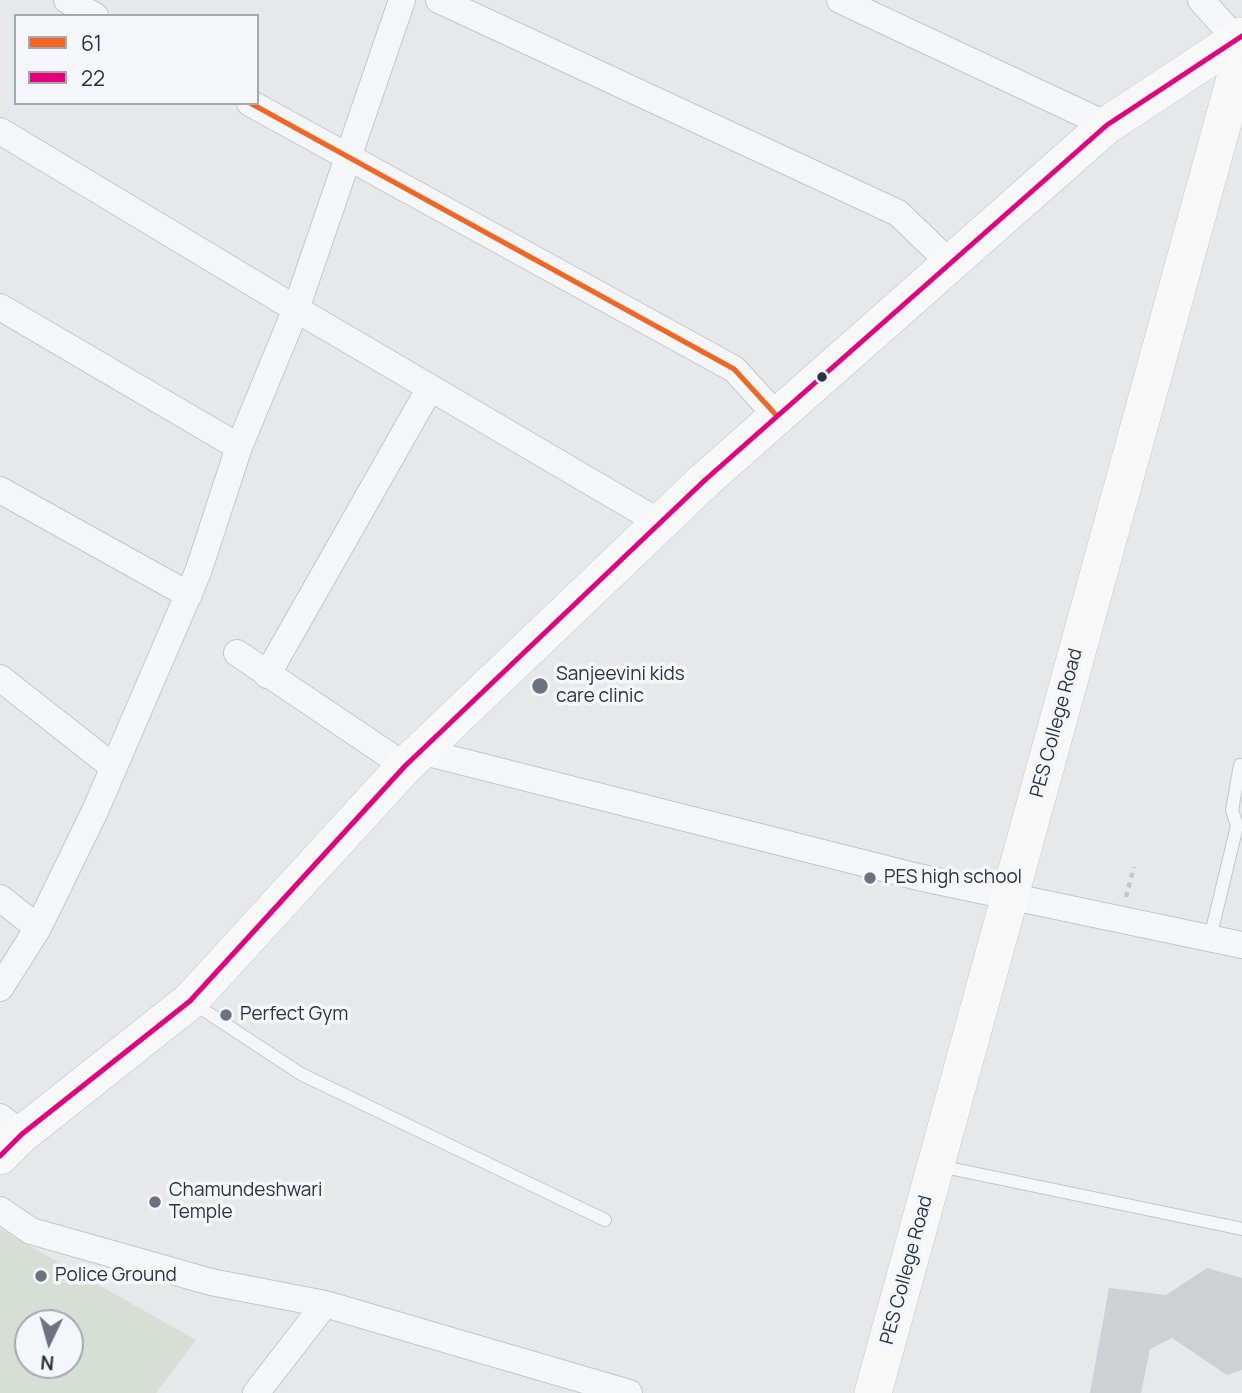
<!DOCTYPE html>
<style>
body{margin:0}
#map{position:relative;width:1242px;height:1393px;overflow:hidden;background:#e6e8ea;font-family:Manrope,sans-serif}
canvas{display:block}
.legend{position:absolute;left:14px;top:14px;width:245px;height:91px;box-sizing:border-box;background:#f4f6f9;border:2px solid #a4a8b1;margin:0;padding:9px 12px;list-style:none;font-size:21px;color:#2b3445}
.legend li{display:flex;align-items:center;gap:14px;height:35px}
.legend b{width:35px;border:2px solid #a4a8b1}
.north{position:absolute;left:14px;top:1309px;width:70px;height:70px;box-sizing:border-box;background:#f4f6f9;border:2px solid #a4a8b1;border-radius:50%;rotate:185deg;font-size:19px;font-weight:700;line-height:28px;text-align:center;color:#2b3445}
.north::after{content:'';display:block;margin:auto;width:24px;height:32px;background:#6c737f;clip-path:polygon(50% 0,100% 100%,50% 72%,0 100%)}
</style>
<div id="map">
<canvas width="1242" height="1393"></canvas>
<ul class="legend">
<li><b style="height:9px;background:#f26522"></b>61</li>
<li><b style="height:9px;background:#e5007d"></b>22</li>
</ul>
<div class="north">N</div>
</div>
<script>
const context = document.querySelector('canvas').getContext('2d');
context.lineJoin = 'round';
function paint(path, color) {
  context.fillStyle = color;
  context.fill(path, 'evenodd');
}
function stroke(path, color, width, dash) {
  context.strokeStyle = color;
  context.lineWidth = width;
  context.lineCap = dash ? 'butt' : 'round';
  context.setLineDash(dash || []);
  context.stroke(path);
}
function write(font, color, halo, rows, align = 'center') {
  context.font = font + ' Manrope,sans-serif';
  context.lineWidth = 7;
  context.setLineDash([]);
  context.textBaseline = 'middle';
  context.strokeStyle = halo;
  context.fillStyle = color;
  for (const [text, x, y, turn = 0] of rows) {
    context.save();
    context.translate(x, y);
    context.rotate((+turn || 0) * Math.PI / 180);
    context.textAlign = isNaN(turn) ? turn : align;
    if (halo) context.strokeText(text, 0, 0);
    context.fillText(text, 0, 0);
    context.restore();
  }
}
const green = new Path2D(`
 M0 1229 196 1340 156 1393H0ZM28 1323H70V1365H28Z`);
const building = new Path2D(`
 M1207 1268 1242 1278V1370L1227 1375 1172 1338 1150 1349 1141 1393H1090L1109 1288 1166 1295Z`);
const path = new Path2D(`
 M1126 897 1134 867`);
const lane = new Path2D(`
 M1210 938 1237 826 1232 810 1240 765
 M193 1003 301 1074 605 1220
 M939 1166 1242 1229`);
const street = new Path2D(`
 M67 0 95 16
 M439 0 898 213 950 263
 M840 0 1107 125
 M1201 0 1236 39
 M250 103 734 369 777 416
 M0 131 296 309 659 522
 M0 307 239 447
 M0 490 189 595
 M237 653 405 766
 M267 675 430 388
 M0 678 112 766
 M420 751 918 877 1242 945
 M0 898 38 928
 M0 988 38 928 95 811 198 572 239 447 296 309 402 0
 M0 1117 22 1134
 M0 1210 31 1231 211 1282 325 1304 629 1393
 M256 1393 325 1304`);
const secondary = new Path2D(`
 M0 1156 22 1134 190 1001 405 766 705 480 1107 125 1242 36
 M873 1393 1242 53`);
const bus1 = new Path2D(`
 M250 103 734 369 777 416`);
const bus2 = new Path2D(`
 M0 1156 22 1134 190 1001 405 766 705 480 1107 125 1242 36`);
const markers = [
 [822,377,6,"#2b3445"],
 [540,686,9,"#6c737f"],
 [870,878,7,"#6c737f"],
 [226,1015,7,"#6c737f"],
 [155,1202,7,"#6c737f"],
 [41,1276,7,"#6c737f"]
];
const poiNames = [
 ["Sanjeevini kids",556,675],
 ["care clinic",556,697],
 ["PES high school",884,878],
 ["Perfect Gym",240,1015],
 ["Chamundeshwari",169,1191],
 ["Temple",169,1213],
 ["Police Ground",55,1276]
];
const streetNames = [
 ["PES College Road",1057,723,-75],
 ["PES College Road",907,1270,-75]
];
paint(green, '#d6ded6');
paint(building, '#ced0d3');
stroke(lane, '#c4c6c8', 14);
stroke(street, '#c4c6c8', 28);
stroke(secondary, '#c4c6c8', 38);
stroke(path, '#c5c6ca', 4.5, [5, 5]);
stroke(lane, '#f5f6f7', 12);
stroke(street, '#f5f6f7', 26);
stroke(secondary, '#f8f8f8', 37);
stroke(bus1, '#f26522', 5);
stroke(bus2, '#e5007d', 5);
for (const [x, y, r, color] of markers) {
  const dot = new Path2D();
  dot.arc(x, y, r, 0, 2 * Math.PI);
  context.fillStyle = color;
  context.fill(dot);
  stroke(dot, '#f4f6f9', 2.5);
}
write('19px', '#2b3445', '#f4f6f9', poiNames, 'left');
write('19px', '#2b3445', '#f4f6f9', streetNames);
</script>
